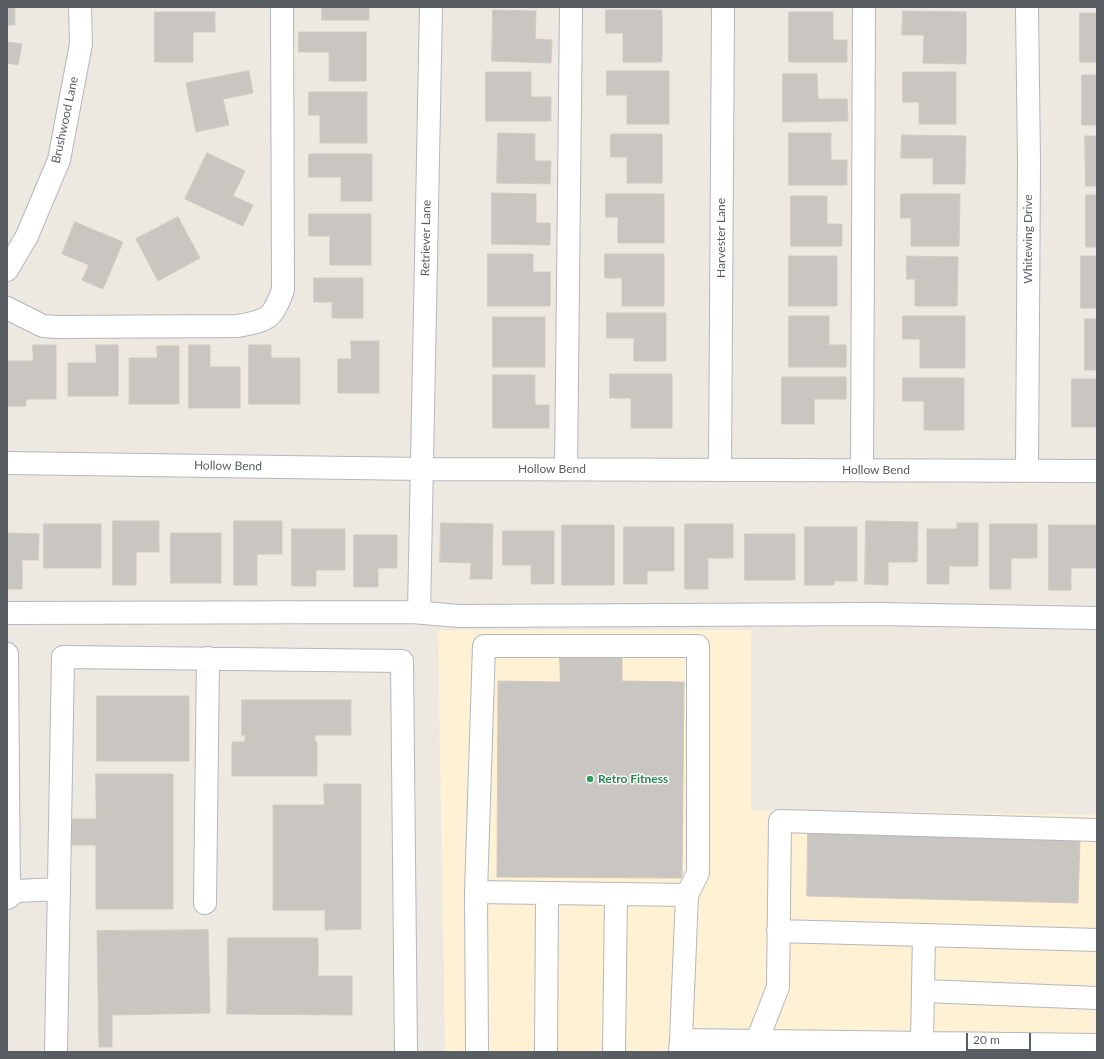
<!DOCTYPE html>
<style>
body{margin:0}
#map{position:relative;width:1104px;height:1059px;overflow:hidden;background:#ede9e0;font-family:Lato,sans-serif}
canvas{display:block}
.frame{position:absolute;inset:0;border:8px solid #595e62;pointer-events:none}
.scale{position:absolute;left:966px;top:1033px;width:65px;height:18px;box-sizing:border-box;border:2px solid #595e62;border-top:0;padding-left:5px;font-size:12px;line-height:14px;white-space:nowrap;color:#595e62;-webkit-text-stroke:3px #fff;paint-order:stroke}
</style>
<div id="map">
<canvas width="1104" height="1059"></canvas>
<div class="frame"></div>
<div class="scale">20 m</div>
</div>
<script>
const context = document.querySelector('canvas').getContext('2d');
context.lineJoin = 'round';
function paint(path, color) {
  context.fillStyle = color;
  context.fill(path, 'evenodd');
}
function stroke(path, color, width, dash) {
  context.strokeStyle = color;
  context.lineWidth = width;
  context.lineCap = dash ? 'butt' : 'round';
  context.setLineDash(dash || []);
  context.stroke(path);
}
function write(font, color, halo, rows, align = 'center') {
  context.font = font + ' Lato,sans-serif';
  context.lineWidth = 3;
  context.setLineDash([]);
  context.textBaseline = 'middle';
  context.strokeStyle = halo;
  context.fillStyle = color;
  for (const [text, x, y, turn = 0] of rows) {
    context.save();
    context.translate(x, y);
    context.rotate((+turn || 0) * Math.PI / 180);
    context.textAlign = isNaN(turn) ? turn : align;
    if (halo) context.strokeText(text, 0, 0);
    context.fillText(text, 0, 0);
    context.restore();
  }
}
const commercial = new Path2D(`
 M438 630H751V810L1097 815V1052H445Z`);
const building = new Path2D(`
 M7 7H15V25H7Z
 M322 7H369V20H322Z
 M493 10 536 11 535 39 552 40 551 63 492 61Z
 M606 10H662V62H623V33H606Z
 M903 11 966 12V64L923 63 924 35H902Z
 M155 12H215V32H193V62H155Z
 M789 12H833V40H847V62H789Z
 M1080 13H1097V62H1080Z
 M299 32H366V81H329V52H299Z
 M7 42 22 44 18 65 7 63Z
 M249 71 253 93 223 99 229 125 196 132 186 83Z
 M607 71H669V124H627V95H607Z
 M486 72H531V97H551V121H486Z
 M903 72H956V124H919V102H903Z
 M783 74H817L818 99H847L848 121 783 122Z
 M1082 75H1097V125H1082Z
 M309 92H367V143H320V115H309Z
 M498 133 535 134V161H551L550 184 497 183Z
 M789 133H831V160H847V185H789Z
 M611 134H662V183H627V157H611Z
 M902 135 966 136 965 184H933V158H901Z
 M1085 136H1097V186H1086Z
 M207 153 245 171 233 196 253 205 243 226 185 199Z
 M309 154H372V201H341V177H309Z
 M492 193 536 194V223H550V245L492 244Z
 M606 194H664V243H618V217H606Z
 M901 194H960L959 246H911V218H901Z
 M1086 195H1097V247H1086Z
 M791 196H827V224H842V246H791Z
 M309 214H371V265H330V236H309Z
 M178 217 200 258 158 281 136 239Z
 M75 222 123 242 103 289 82 280 89 265 62 254Z
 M488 254H533V272H550V306H488Z
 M605 254H664V306H622V278H605Z
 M789 256H837V306H789Z
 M907 256 958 257 957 306H915V279H907Z
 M1081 256H1097V308H1081Z
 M314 278H363V318H332V302H314Z
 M607 313H666V361H634V338H607Z
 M789 316H829V345H846V367H789Z
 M903 316H965V368H920V339H903Z
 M493 317H545V367H493Z
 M1085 319H1097V370H1085Z
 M351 341H379V393H338V359H351Z
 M33 345H56V399H26V406H7V361H33Z
 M96 345H118V396H68V363H96Z
 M189 345H210V367H240V408H189Z
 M249 345H271V358H300V404H249Z
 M157 346H179V404H129V358H157Z
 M610 374H672V428H631V398H610Z
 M493 375H535V405H549V428H493Z
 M782 377H846V399H814V424H782Z
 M903 378H964V430H924V401H903Z
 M1072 379H1097V427H1072Z
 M113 521H159V552H136V585H113Z
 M234 521H282V554H257V585H234Z
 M866 521 918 522 917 562H888V585L865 584Z
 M441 523 493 524 492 579H470L471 563 440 562Z
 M957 523H978V566H949V584H927V529H957Z
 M44 524H101V568H44Z
 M685 524H733V558H708V589H685Z
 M990 524H1037V558H1011V589H990Z
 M562 525H614V585H562Z
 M1049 525H1097V568H1071V590H1049Z
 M624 527H674V571H647V584H624Z
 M805 527H857V581H834V585H805Z
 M292 529H345V570H316V586H292Z
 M503 531H554V584H531V565H503Z
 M7 533 39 534 38 560H22V589H7Z
 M171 533H221V583H171Z
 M745 534H795V580H745Z
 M354 535H397V568H378V587H354Z
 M560 657 622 658V681L684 682 682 878 497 877 498 681 560 682Z
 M97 696H189V761H97Z
 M242 700H351V735H315V742H317V776H232V742H245V735H242Z
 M96 774H173V909H96V845H68V819H96Z
 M324 784H361V929L325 930V910H273V805H324Z
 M808 833 1080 840 1078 903 807 896Z
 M208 930 210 1013 112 1015V1047H99L97 931Z
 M228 938H318V976H352V1015L227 1014Z`);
const minor = new Path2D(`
 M7 270 27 236 59 160 81 44 80 7
 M7 308 43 326 57 327 238 326C268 320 272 320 283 290L282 7
 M7 463 422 469 1097 471
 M566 469 571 7
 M720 469 723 7
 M862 470 864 7
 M1027 471 1029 162 1027 7
 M419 612 431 7
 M7 613 412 612 459 616 877 614 1097 618
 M7 654 9 897
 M476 892 484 646H698V873L687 895
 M7 898 17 891 59 889
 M205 903 208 658
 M778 931 924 935
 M924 991 1097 998
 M922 1042 924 935 1097 940
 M56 1052 63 657 402 661 406 1052
 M477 1052 476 892 687 895 681 1040
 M546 1052 547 893
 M614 1052 616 894
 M680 1052 681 1040 1097 1045
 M756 1052 757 1041 778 987 780 821 1097 830`);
const markers = [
 [590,779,4,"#2e9e5b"]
];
const streetNames = [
 ["Brushwood Lane",65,120,-78],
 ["Retriever Lane",426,238,-89],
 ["Harvester Lane",721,238,-90],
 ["Whitewing Drive",1028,239,-90],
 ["Hollow Bend",228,466,1],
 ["Hollow Bend",552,469],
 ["Hollow Bend",876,470]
];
const leisureNames = [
 ["Retro Fitness",598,779]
];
paint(commercial, '#fef1d4');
paint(building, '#c9c5c0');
stroke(building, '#d1cabf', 1);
stroke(minor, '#b3b7bc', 24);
stroke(minor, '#fff', 22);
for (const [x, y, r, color] of markers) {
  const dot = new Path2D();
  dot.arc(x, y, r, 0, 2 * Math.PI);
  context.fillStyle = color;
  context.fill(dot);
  stroke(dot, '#fff', 1.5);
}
write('12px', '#595e62', '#fff', streetNames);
write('bold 12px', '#27864d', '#fff', leisureNames, 'left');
</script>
